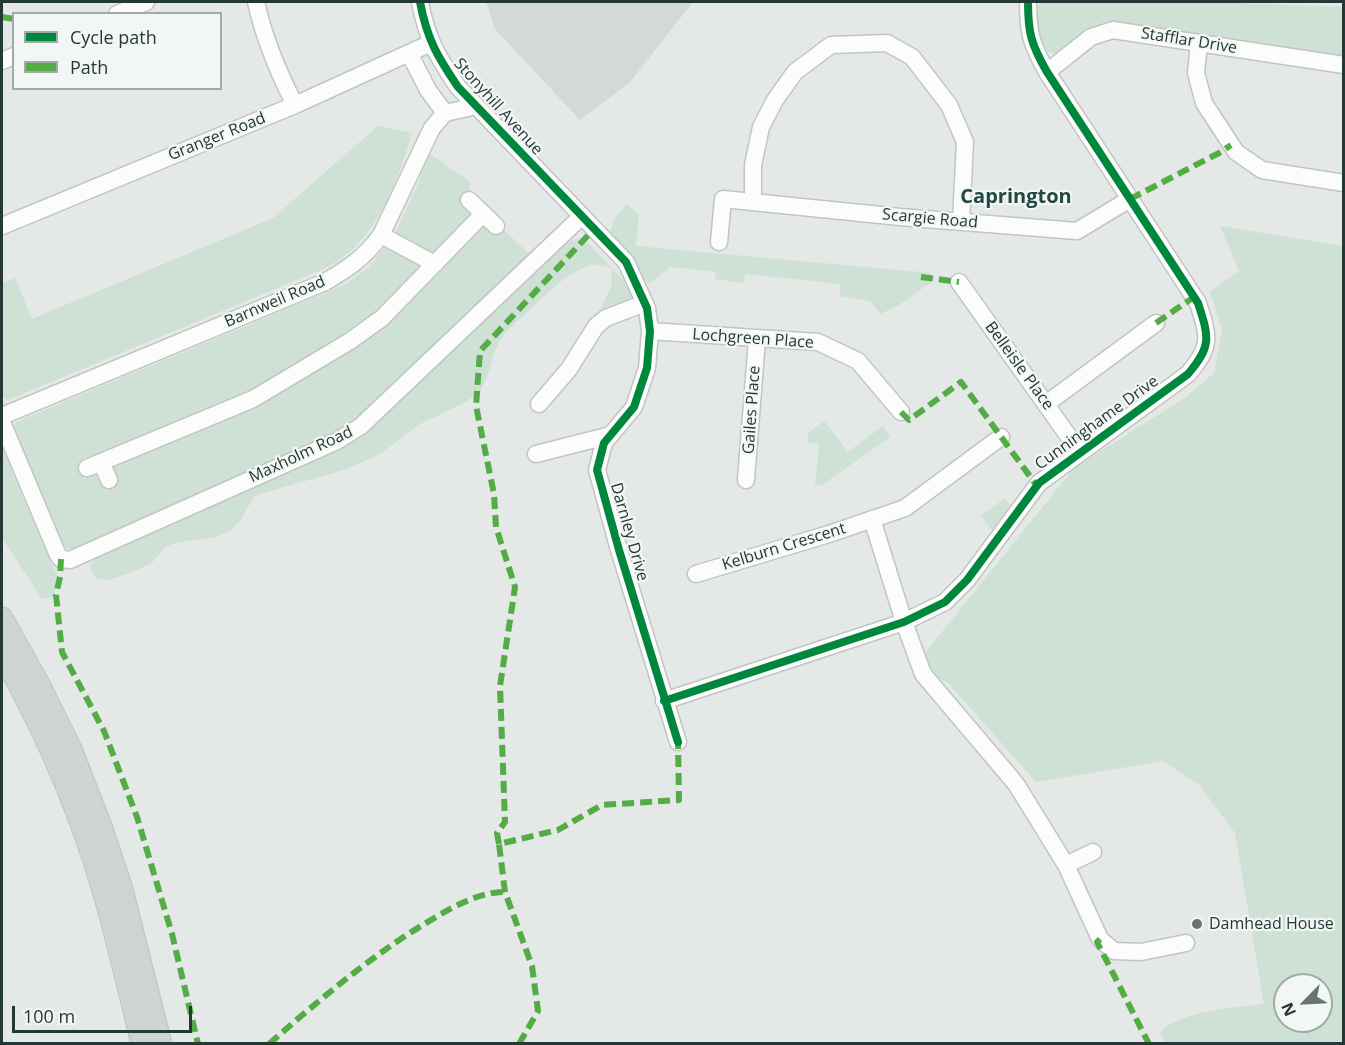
<!DOCTYPE html>
<style>
body{margin:0}
#map{position:relative;width:1345px;height:1045px;overflow:hidden;background:#e4e8e6;font-family:"Open Sans",sans-serif}
canvas{display:block}
.frame{position:absolute;inset:0;border:3px solid #243935;pointer-events:none}
.legend{position:absolute;left:12px;top:12px;width:210px;height:78px;box-sizing:border-box;background:#f2f7f5;border:2px solid #a0aba8;margin:0;padding:8px 10px;list-style:none;font-size:18px;color:#243935}
.legend li{display:flex;align-items:center;gap:12px;height:30px}
.legend b{width:30px;border:2px solid #a0aba8}
.north{position:absolute;left:1273px;top:973px;width:60px;height:60px;box-sizing:border-box;background:#f2f7f5;border:2px solid #a0aba8;border-radius:50%;rotate:246deg;font-size:16px;font-weight:700;line-height:24px;text-align:center;color:#243935}
.north::after{content:'';display:block;margin:auto;width:21px;height:27px;background:#677673;clip-path:polygon(50% 0,100% 100%,50% 72%,0 100%)}
.scale{position:absolute;left:12px;top:1006px;width:180px;height:27px;box-sizing:border-box;border:3px solid #243935;border-top:0;padding-left:8px;font-size:18px;line-height:21px;white-space:nowrap;color:#243935;-webkit-text-stroke:4px #f2f7f5;paint-order:stroke}
</style>
<div id="map">
<canvas width="1345" height="1045"></canvas>
<div class="frame"></div>
<ul class="legend">
<li><b style="height:8px;background:#00873e"></b>Cycle path</li>
<li><b style="height:8px;background:#53ac45"></b>Path</li>
</ul>
<div class="north">N</div>
<div class="scale">100 m</div>
</div>
<script>
const context = document.querySelector('canvas').getContext('2d');
context.lineJoin = 'round';
function paint(path, color) {
  context.fillStyle = color;
  context.fill(path, 'evenodd');
}
function stroke(path, color, width, dash) {
  context.strokeStyle = color;
  context.lineWidth = width;
  context.lineCap = dash ? 'butt' : 'round';
  context.setLineDash(dash || []);
  context.stroke(path);
}
function write(font, color, halo, rows, align = 'center') {
  context.font = font + ' "Open Sans",sans-serif';
  context.lineWidth = 4.5;
  context.setLineDash([]);
  context.textBaseline = 'middle';
  context.strokeStyle = halo;
  context.fillStyle = color;
  for (const [text, x, y, turn = 0] of rows) {
    context.save();
    context.translate(x, y);
    context.rotate((+turn || 0) * Math.PI / 180);
    context.textAlign = isNaN(turn) ? turn : align;
    if (halo) context.strokeText(text, 0, 0);
    context.fillText(text, 0, 0);
    context.restore();
  }
}
const built = new Path2D(`
 M486 2H693L629 83 580 120 495 29Z`);
const green = new Path2D(`
 M1040 2H1215L1343 7V60L1141 27 1067 46 1056 54 1048 52C1037 33 1032 22 1040 2Z
 M378 126 412 133C397 184 374 248 321 270L8 400 2 397V283L15 278 32 319 273 218Z
 M429 153 471 183 468 196 472 213 437 256 393 237 416 189Z
 M627 204 639 215 636 246 931 273 930 283 899 305 880 314 870 301 840 296V284L745 274 744 283 715 279 716 272 671 267 648 284 610 234 614 219Z
 M481 224 487 225 495 232 501 227 530 255 347 428 76 549H68L65 547 14 429 16 422 346 284 370 266 387 244 422 264V271L397 298 354 333 270 384 82 464 86 473 99 471 106 484 115 480 111 468 112 463 256 403 305 376 364 338 386 323Z
 M1220 226 1343 246V1043H1167L1159 1033C1181 1010 1233 1008 1264 1004L1235 833 1199 785 1163 761 1036 782 949 684 926 670 921 658 1074 468 1186 397 1214 373 1222 330 1210 292 1239 271ZM1285 985H1321V1021H1285Z
 M576 239 586 241 624 281 636 304 599 313 612 284 611 268 594 264 581 269 566 277 543 297 504 334 495 350 487 378 480 392 464 403 420 424 380 454 347 469 256 495C247 506 243 520 232 529 213 543 190 537 170 545 160 549 158 558 150 564 146 567 111 580 107 580 106 580 98 579 97 579L90 568 94 557 344 445 560 246Z
 M824 421 848 452 883 426 890 437 822 485 815 486 819 444 807 442 808 433Z
 M2 448 49 559 59 578 53 597 42 599 2 538Z
 M1005 498 1010 505 992 531 981 516Z`);
const minor = new Path2D(`
 M256 2C264 38 278 72 295 105
 M420 2C427 39 437 56 458 87L626 262 647 308 650 331 647 368 634 407 604 443 597 470 619 550 678 742
 M117 14 146 2
 M1199 43 1196 73 1204 103 1236 152 1262 170 1344 183
 M409 53 428 90 445 113
 M2 61 14 56
 M1047 72 1091 37 1113 30 1344 65
 M469 200 496 226
 M753 202V165L761 127 775 100 795 72 831 45 887 43 912 57 949 105 965 142 961 222
 M2 226 295 105 431 43
 M381 235 435 264
 M719 242 723 199 900 217 1077 231 1130 199
 M959 282 1079 451
 M650 331 818 342 858 361 901 412
 M539 404 569 369 596 326 606 318 645 303
 M1046 404 1156 323
 M2 416 325 282C349 268 365 257 381 235L432 128 445 113 468 108 473 104
 M2 422 57 553 61 559 70 560 337 441 361 426 582 216
 M536 454 611 435
 M101 462 109 480
 M87 468 253 399 350 341 382 318 483 214
 M746 480 757 339
 M872 519 904 622 923 674 1016 784 1066 865 1100 939 1114 951 1141 952 1186 943
 M696 574 829 534 905 508 1001 437
 M664 701 904 622 945 602 967 580 1039 483 1188 374C1212 346 1209 337 1198 303L1047 72C1031 44 1028 33 1028 2
 M1066 865 1093 852`);
const major = new Path2D(`
 M2 618 39 684 71 749 101 826 122 889 161 1044
 M2 654C45 730 81 813 105 897 119 946 130 995 142 1044`);
const quiet = new Path2D(`
 M2 17 14 19
 M1130 199 1219 153 1231 145
 M921 277 959 282
 M1156 323 1194 297
 M901 412 909 420 961 382 1037 486
 M61 559 60 577 56 595 62 652 104 731 137 817 172 934 198 1044
 M499 844 497 833 505 822 500 686 515 587 496 527 494 494 476 406 480 351 594 229
 M1100 939 1097 942 1149 1044
 M269 1044C318 1001 366 960 421 926 446 911 475 892 505 892
 M519 1044 538 1011 532 966 505 892 499 844 558 830 602 805 679 800 678 742`);
const cycleway = new Path2D(`
 M420 2C427 39 437 56 458 87L626 262 647 308 650 331 647 368 634 407 604 443 597 470 619 550 678 742
 M664 701 904 622 945 602 967 580 1039 483 1188 374C1212 346 1209 337 1198 303L1047 72C1031 44 1028 33 1028 2`);
const markers = [
 [1197,924,6,"#677673"]
];
const streetNames = [
 ["Stafflar Drive",1189,41,9],
 ["Stonyhill Avenue",498,107,48],
 ["Granger Road",217,137,-22],
 ["Scargie Road",930,219,5],
 ["Barnweil Road",275,302,-23],
 ["Lochgreen Place",753,339,4],
 ["Belleisle Place",1019,366,54],
 ["Gailes Place",752,410,-86],
 ["Cunninghame Drive",1097,423,-36],
 ["Maxholm Road",301,455,-25],
 ["Darnley Drive",629,532,74],
 ["Kelburn Crescent",784,547,-17]
];
const poiNames = [
 ["Damhead House",1209,924]
];
const quarterNames = [
 ["Caprington",1016,197]
];
paint(built, '#d2d9d6');
paint(green, '#cfe0d5');
stroke(minor, '#c1c5c3', 19);
stroke(major, '#bdc4c2', 23);
stroke(minor, '#fbfcfb', 16);
stroke(major, '#ced4d2', 21);
stroke(quiet, '#53ac45', 6, [12, 6]);
stroke(cycleway, '#00873e', 8);
for (const [x, y, r, color] of markers) {
  const dot = new Path2D();
  dot.arc(x, y, r, 0, 2 * Math.PI);
  context.fillStyle = color;
  context.fill(dot);
  stroke(dot, '#f2f7f5', 2);
}
write('16px', '#243935', '#f2f7f5', streetNames);
write('16px', '#243935', '#f2f7f5', poiNames, 'left');
write('bold 20px', '#224842', '#f2f7f5', quarterNames);
</script>
